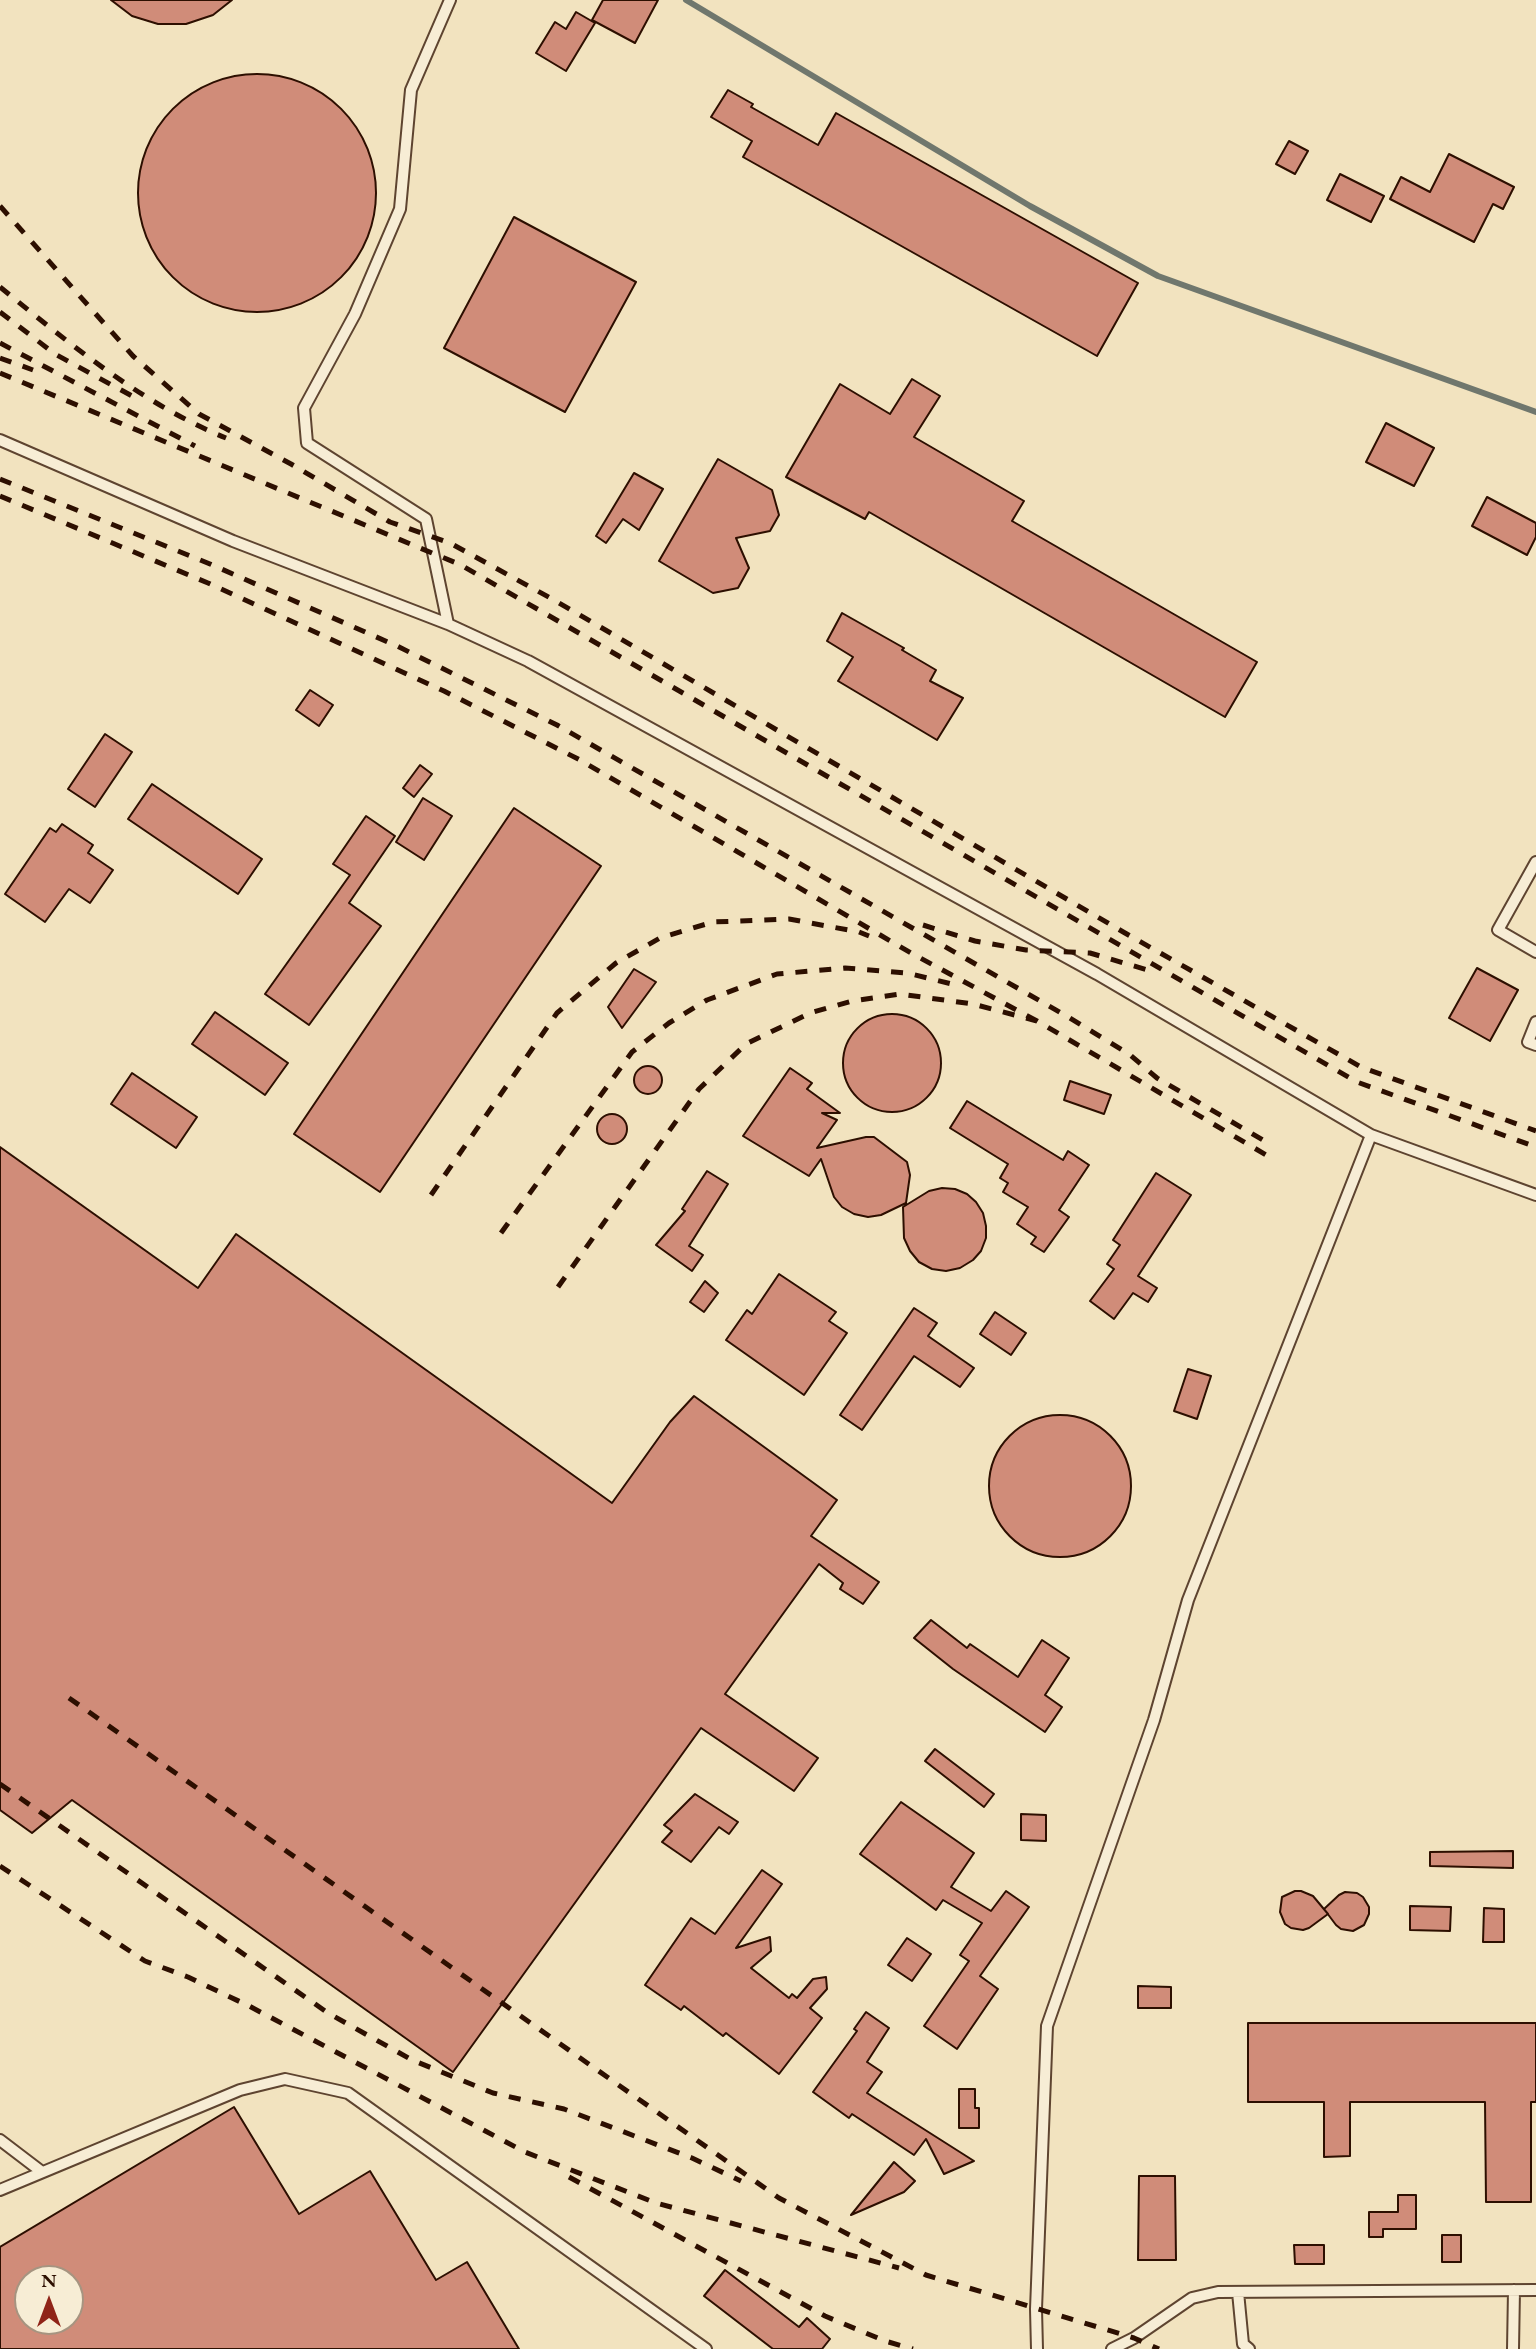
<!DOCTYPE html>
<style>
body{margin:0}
#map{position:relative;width:1536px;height:2349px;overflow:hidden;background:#f2e3bf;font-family:"EB Garamond",serif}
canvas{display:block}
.north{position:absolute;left:14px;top:2265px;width:70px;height:70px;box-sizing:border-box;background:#f7edd5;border:2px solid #a69480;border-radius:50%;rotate:0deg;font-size:19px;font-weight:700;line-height:28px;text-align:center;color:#2d0f00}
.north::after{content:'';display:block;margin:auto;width:24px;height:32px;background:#8f2418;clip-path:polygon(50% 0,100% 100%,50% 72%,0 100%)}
</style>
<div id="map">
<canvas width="1536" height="2349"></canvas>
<div class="north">N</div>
</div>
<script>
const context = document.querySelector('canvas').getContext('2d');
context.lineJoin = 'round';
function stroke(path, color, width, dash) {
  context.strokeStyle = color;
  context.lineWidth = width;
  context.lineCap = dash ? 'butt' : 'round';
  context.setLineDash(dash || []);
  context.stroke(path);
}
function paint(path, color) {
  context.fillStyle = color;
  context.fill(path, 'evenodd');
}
const stream = new Path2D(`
 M686 0 1030 206 1158 276 1536 412`);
const building = new Path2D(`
 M111 0H232L213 15 186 24H158L132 16Z
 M603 0H658L635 43 592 20Z
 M576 12 595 23 566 71 536 53 555 22 566 29Z
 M138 193a119 119 0 1 1 238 0a119 119 0 1 1-238 0Z
 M728 90 753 104 751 107 818 145 836 113 1138 283 1097 356 743 157 752 141 711 117Z
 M1289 141 1308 151 1295 174 1276 164Z
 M1449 154 1514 187 1503 209 1493 204 1474 242 1390 199 1401 177 1430 192Z
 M1340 174 1384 196 1371 222 1327 200Z
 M514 217 636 282 565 412 444 348Z
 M912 379 940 396 914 437 1024 501 1012 521 1257 662 1225 717 869 512 865 519 786 477 840 384 890 414Z
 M1386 423 1434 448 1414 486 1366 462Z
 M718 459 772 490 779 515 770 531 736 538 749 568 738 588 713 593 659 561Z
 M634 473 663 489 639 530 623 519 606 543 596 536Z
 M1487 497 1536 523V537L1527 555 1472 526Z
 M842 613 904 648 902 650 936 670 930 681 963 698 937 740 838 681 853 657 827 641Z
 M310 690 333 705 319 726 296 710Z
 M105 734 132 752 95 807 68 789Z
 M420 765 432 774 414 797 403 788Z
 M152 784 262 859 238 894 128 819Z
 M423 798 452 816 424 860 396 842Z
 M514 808 601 866 380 1192 294 1134Z
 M366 816 395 836 349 903 381 926 309 1025 265 994 350 875 333 864Z
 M62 824 93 845 88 853 113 870 90 903 69 889 45 922 5 894 50 828 56 832Z
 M1477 968 1518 990 1490 1041 1449 1018Z
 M634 969 656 982 622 1028 608 1007Z
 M215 1012 288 1063 265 1095 192 1044Z
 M843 1063a49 49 0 1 1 98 0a49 49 0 1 1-98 0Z
 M634 1080a14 14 0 1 1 28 0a14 14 0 1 1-28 0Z
 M790 1068 812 1083 807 1089 840 1113H822L837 1120 817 1148 866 1137H874L907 1162 910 1175 906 1203 881 1215 868 1217 854 1214 842 1207 834 1197 821 1159 809 1176 743 1136Z
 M132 1073 197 1117 176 1148 111 1104Z
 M1070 1081 1111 1095 1104 1114 1064 1100Z
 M967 1101 1063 1160 1068 1151 1089 1165 1059 1210 1069 1217 1044 1252 1031 1244 1036 1237 1017 1224 1028 1207 1003 1192 1008 1183 1000 1178 1008 1164 950 1128Z
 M597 1129a15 15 0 1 1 30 0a15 15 0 1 1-30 0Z
 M0 1147 198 1288 236 1234 612 1503 670 1422 694 1396 837 1500 811 1536 879 1582 863 1604 840 1589 843 1583 819 1564 725 1694 818 1758 794 1791 701 1728 453 2072 72 1800 32 1833 0 1810Z
 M707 1171 728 1184 689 1246 703 1255 692 1271 656 1245 685 1211 682 1209Z
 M1156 1173 1191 1195 1138 1276 1157 1288 1148 1302 1133 1293 1114 1319 1090 1301 1114 1269 1107 1264 1120 1245 1113 1240Z
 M942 1188 955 1189 967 1194 976 1202 983 1213 986 1226V1238L981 1251 973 1260 960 1268 946 1271 932 1269 919 1262 910 1251 904 1238 903 1207 929 1191Z
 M779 1274 836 1312 829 1321 847 1333 804 1395 726 1340 747 1310 752 1314Z
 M705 1281 718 1293 704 1312 690 1302Z
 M914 1308 937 1323 928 1336 974 1368 960 1387 914 1356 862 1430 840 1415Z
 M995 1312 1026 1333 1011 1355 980 1334Z
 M1188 1369 1211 1376 1197 1419 1174 1411Z
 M989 1486a71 71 0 1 1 142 0a71 71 0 1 1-142 0Z
 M931 1620 967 1648 970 1644 1018 1677 1042 1640 1069 1658 1045 1695 1062 1707 1045 1732 953 1669 914 1638Z
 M935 1749 994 1794 984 1807 925 1761Z
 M695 1794 738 1822 729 1834 719 1827 691 1862 662 1842 672 1831 664 1825Z
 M901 1802 974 1853 951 1887 991 1911 1006 1891 1029 1907 980 1976 998 1989 957 2049 924 2026 969 1961 960 1955 982 1923 943 1900 936 1910 860 1854Z
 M1021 1814 1046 1815V1841L1021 1840Z
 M1513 1851V1868L1430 1866V1852Z
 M762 1870 782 1884 736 1948 770 1937 771 1951 751 1968 789 1998 792 1994 797 1998 813 1979 826 1977 827 1989 810 2008 822 2018 779 2074 726 2033 723 2036 684 2006 681 2010 645 1985 691 1918 715 1934Z
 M1295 1891H1301L1313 1896 1328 1914 1309 1928 1303 1930 1291 1928 1285 1924 1280 1912 1282 1897Z
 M1345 1892 1357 1893 1363 1897 1369 1907V1914L1364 1925 1353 1931 1341 1929 1336 1925 1324 1909 1339 1895Z
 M1410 1906 1451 1907 1450 1931 1410 1930Z
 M1484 1908 1504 1909V1942H1483Z
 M907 1938 931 1954 912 1981 888 1965Z
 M1138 1986 1171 1987V2008H1138Z
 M866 2012 889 2028 867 2062 882 2072 867 2093 974 2161 944 2174 926 2139 914 2155 852 2114 849 2118 813 2092 857 2031 854 2029Z
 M1248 2023H1536V2102H1531V2202H1486L1485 2102H1350V2156L1324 2157V2102H1248Z
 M959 2089H975V2108H979V2128H959Z
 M234 2107 299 2214 370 2171 436 2280 467 2262 519 2349H0V2247ZM28 2279H70V2321H28Z
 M894 2162 915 2181 904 2192 851 2215Z
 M1139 2176H1175L1176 2260H1138Z
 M1398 2195H1416V2229H1383V2237H1369V2212H1398Z
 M1442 2235H1461V2262H1442Z
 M1294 2245H1324V2264H1295Z
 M725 2270 799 2327 807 2318 830 2339 822 2349H773L704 2296Z`);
const service = new Path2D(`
 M0 440 233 541 448 624 528 661 1097 974 1371 1135 1536 1195
 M448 624 426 519 307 443 304 408 355 314 400 209 411 90 450 0
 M1536 862 1498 930 1536 952
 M1536 1022 1528 1042 1536 1045
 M0 2140 42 2172
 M0 2190 240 2090 285 2079 348 2093 706 2349
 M1238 2292 1243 2344 1249 2349
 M1037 2349 1036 2309 1047 2026 1154 1720 1188 1600 1371 1135
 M1112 2349 1134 2338 1192 2298 1218 2292 1536 2290
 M1513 2349 1514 2290`);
const rail = new Path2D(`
 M0 206 133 356 199 414 291 464 390 522 450 543 554 600 1125 933 1361 1067 1536 1131
 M0 287C70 344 142 404 226 438
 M0 312 55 354 132 396
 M0 343 195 446
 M0 358 33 370
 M0 373 461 565 1357 1082 1536 1147
 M0 479 210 564 397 646 557 725 1070 1018 1129 1054 1157 1078 1268 1143
 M0 496 208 583 444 691 580 760 911 953 1037 1021
 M923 925 975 941 1026 950 1090 953 1151 971
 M431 1195 557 1013 616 963 660 938 713 922 789 919 859 932 869 936
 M501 1233 632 1052 669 1023 707 1000 777 974 845 968 907 973 956 985
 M558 1287 699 1089 746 1044 810 1013 852 1001 900 994 973 1004 1037 1021 1268 1156
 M69 1698 779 2198 926 2275 1134 2338 1159 2349
 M0 1784 328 2013 412 2060 493 2093 564 2109 692 2158 741 2181
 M0 1866 145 1961 188 1977 249 2006 525 2152 656 2203 899 2268
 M569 2177 825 2316 885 2341 913 2349`);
stroke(stream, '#70776d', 6);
paint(building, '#d08c79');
stroke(building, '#2d0f00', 2);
stroke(service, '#5e4430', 14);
stroke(service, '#f7edd5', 10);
stroke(rail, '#2d0f00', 5, [12, 12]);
</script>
